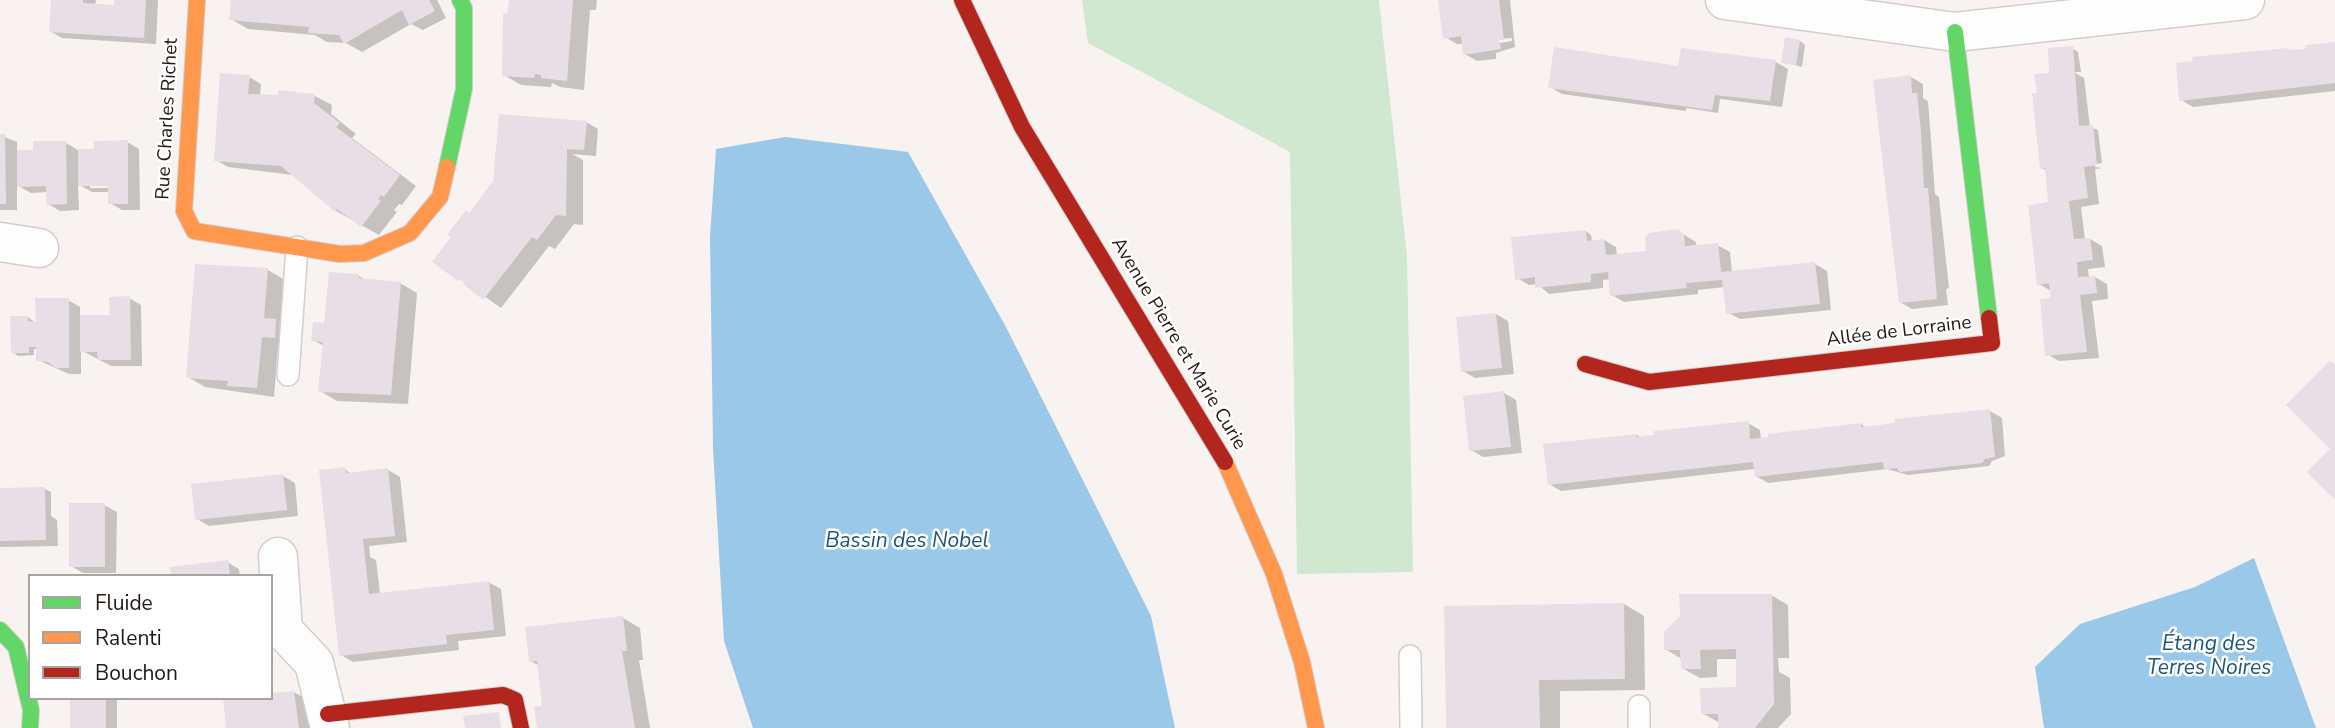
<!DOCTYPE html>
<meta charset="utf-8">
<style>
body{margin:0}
#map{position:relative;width:2335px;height:728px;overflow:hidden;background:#f8f3f0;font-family:"Nunito Sans",sans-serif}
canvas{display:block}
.legend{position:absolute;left:28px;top:574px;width:245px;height:126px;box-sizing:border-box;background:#fff;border:2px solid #a7a3a1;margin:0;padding:9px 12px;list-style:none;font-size:21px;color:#221914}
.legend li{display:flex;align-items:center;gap:14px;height:35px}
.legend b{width:35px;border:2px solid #a7a3a1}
</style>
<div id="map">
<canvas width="2335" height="728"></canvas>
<ul class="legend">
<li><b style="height:9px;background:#63d668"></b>Fluide</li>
<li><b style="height:9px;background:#ff974d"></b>Ralenti</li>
<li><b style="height:9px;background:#b3261e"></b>Bouchon</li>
</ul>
</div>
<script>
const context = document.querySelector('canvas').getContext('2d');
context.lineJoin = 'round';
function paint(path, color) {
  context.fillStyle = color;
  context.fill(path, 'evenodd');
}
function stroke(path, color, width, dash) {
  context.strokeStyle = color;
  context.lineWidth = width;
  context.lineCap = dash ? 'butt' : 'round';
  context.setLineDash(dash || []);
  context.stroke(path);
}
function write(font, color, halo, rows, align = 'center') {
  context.font = font + ' "Nunito Sans",sans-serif';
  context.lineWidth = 5;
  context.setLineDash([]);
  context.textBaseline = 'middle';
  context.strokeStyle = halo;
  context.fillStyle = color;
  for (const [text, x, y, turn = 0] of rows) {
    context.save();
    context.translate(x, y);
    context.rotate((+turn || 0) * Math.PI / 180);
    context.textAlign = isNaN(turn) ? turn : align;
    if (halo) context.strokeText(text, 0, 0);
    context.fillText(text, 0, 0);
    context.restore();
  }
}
const green = new Path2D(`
 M1082 0H1379L1407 256 1413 572 1297 574 1290 152 1088 43Z`);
const water = new Path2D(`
 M785 137 908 152 1006 327 1151 616 1175 728H753L724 641 713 448 710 237 716 149Z
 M2254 558 2316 728H2044L2035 667 2080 624 2195 587Z`);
const shadow = new Path2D(`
 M52 0H96L95 6 115 7 116 0H158L156 44 62 38 50 31Z
 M233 0H437L446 18 423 30 411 24 362 52 346 43 327 42 315 35 248 29 231 19Z
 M510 0H597L596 10H590L584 90 560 87 552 83 551 87 521 85 504 75Z
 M1440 0H1510L1515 47 1496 53V59L1477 61 1465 54 1463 44H1457L1445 37ZM1512 38V41L1499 43 1496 39Z
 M1800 41 1805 45 1802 67 1783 62Z
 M2335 44V91L2193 107 2181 100 2292 52Z
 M2072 48 2078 52 2081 72H2074L2084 78 2090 127 2098 130 2102 163 2095 164V167L2102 168 2095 169 2099 204 2081 207 2085 240 2090 239 2102 246 2105 267 2088 269 2089 278 2095 277 2107 284 2108 299 2092 301 2099 358 2059 361 2047 354 2051 291 2039 284 2050 203 2047 171 2042 168 2039 94Z
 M1683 50 1776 62 1788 69 1782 107 1720 99 1718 113 1686 108V111L1562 94 1550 87 1680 68Z
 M249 77 261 84 260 96H315L332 105 331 114 356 134 352 138 416 186 402 205 399 204 394 210 397 212 379 235 336 211 293 175 228 167 216 160Z
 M1911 77 1923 84V98L1928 101 1935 194 1939 197 1949 288 1946 289 1948 305 1912 309 1900 302Z
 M586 122 598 129 596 156 572 154 583 160V225L574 224 555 249 549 246 501 308 434 261 470 214Z
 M0 135 17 142V152L34 151 35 143H66L78 150 96 151 127 142 139 149 140 210H122L110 203V192H92L78 184 79 210 60 211 48 204V192L31 193 17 185V210H0ZM90 184H117V188H90Z
 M1586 231 1591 235 1592 242 1604 240 1616 247 1617 256 1648 252 1678 231 1696 242V247L1717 245 1730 252 1732 273 1815 264 1827 271 1831 310 1740 319 1727 312 1725 287 1698 290V294L1624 302 1612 295 1611 279 1603 280V288L1549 294 1537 284 1529 285 1517 278Z
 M268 270 285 280 281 324 293 331 291 347 278 346 274 397 205 387 188 377Z
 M359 276 367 281 400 283 417 293 408 404 337 401 320 391 324 346 313 340Z
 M129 298 141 305 142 366H111L81 350V374H69L38 360V349H34V355L18 356 13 352 28 317 37 324 68 300 80 307V317L111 316Z
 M1496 314 1508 321 1514 374 1475 378 1463 371Z
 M1504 393 1516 400 1522 453 1483 457 1471 450Z
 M1990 411 2002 418 2005 456 1992 461 1989 466 1908 475 1887 469 1768 483 1756 476 1755 469 1561 491 1549 484 1637 435 1642 438 1748 423 1760 430 1761 440 1861 424 1867 428Z
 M345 469 351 474 388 470 400 477 407 542 369 546 370 557 376 560 380 594 488 582 501 589 506 636 458 641 459 650 353 662 341 655Z
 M283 476 295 483 298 516 209 526 197 519Z
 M45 489 51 492V516L57 520 58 546 0 547V507Z
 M104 505 117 512 116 573H83L71 566Z
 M227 562 239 569 240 576H173Z
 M1771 595 1788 605 1789 658H1778L1779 672 1790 678 1791 714 1778 728H1720V723L1702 713 1738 689V659H1717V677L1700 678 1682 668V659L1665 649Z
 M1624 604 1644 616 1645 690 1560 691V728H1447Z
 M623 618 640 628 643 660H639L650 728H538L544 708 540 666 530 661Z
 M294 692 306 699 309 728H228L271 698Z
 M71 698 117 700V728H72Z`);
const building = new Path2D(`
 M51 0H83V3L114 5V0H146L144 38 49 32Z
 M231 0H429L435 11 409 25 402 10 344 44 339 35 308 33 309 27 229 20Z
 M509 0H573L567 81 541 78V75L535 74 534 78 502 76 503 14H507Z
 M1438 0H1499L1504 40H1499L1501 49 1463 55 1461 36 1443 39Z
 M1785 37 1800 40 1796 65 1781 63Z
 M2335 42V83L2179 101 2176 63 2193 61 2192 57 2288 48 2289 50 2305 49 2306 45Z
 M2073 46 2079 126 2093 125 2097 165 2084 167 2088 198 2069 201 2074 239 2090 238 2093 260 2077 262 2078 277 2095 276 2097 293 2080 295 2087 352 2045 356 2040 299 2051 298 2049 283 2037 285 2028 205 2048 202 2045 168 2040 169 2032 93H2037L2034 74 2049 73 2048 48Z
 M1554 47 1678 66 1681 48 1776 60 1770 101 1715 95 1712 110 1548 88Z
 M220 73 250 75 248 94 278 95V90L315 94 314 103 340 123 336 127 400 175 384 197 381 195 378 199 381 201 361 227 337 209 335 212 281 166 214 161Z
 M1911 75 1912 93H1917L1921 132 1924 188H1928L1937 299 1899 303 1873 80Z
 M499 114 587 121 584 150 567 149 566 216 556 215 537 240 532 237 483 300 463 284 464 282 459 278 458 281 432 262 451 237 447 235 466 210 469 213 493 181Z
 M0 134H5L6 204H0Z
 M128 140V204H108V186H78V149H94V141Z
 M33 141H66L67 204 47 205 46 186 17 187V150H33Z
 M1678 229 1684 234 1685 246 1718 243 1721 272 1815 262 1820 304 1726 314 1722 280 1686 283 1687 288 1610 296 1608 272 1591 274V282L1535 288V277L1515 280 1511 237 1586 230 1587 241 1604 239 1606 255 1646 251 1645 238 1649 233Z
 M195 264 268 268 264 318 276 319 275 338 262 337 257 388 227 386 228 381 186 378Z
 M329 272 359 274V278L401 282 391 395 318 392 323 342 311 341 313 322 324 323Z
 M130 296 131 360H98L97 352H80V315H110L109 297Z
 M35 298H69V368H56L48 362 36 361V347H29V353H11L10 316H28V321L36 322Z
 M1496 313 1502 368 1461 372 1456 317Z
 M2330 360 2335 365V500L2307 472 2330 449 2286 405Z
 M1504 391 1511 447 1469 451 1463 396Z
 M1990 409 1995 457 1985 459 1982 463 1900 472 1897 468 1884 469 1883 462 1755 477 1753 462 1548 485 1543 444 1637 434V437L1654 435V431L1749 421 1750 439 1768 437V434L1861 423V427L1895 423V419Z
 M345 467 346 473 388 468 395 536 363 539 369 594 489 581 494 630 446 635 447 644 339 656 319 470Z
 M283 474 287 510 195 520 191 484Z
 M45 487 46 540 0 541V488Z
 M69 503H105V567H69Z
 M228 560 230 576H171L170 567Z
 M1679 594H1772L1774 704 1755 728H1718V714H1701L1700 688 1736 687V649L1700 650 1701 669H1681L1680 650H1664V632L1680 616Z
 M1624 603 1625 679 1539 680 1540 728H1446L1444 606Z
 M623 616 627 651H622L635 728H537L534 707 542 706 537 661 529 662 525 627Z
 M294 691 299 728H226L223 698H271V693Z
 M70 698H106V728H70Z
 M499 712 501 728H465L463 716Z`);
const lane = new Path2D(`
 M288 375 297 247
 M1410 656 1411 728
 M1639 728V706`);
const street = new Path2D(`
 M1725 0 1955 32 2245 0
 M0 242 39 248
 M278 557 283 630 314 663 330 728`);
const fast = new Path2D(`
 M1955 32 1989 318
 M447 167 464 89V8L460 0
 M0 630 16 647 31 710 30 728`);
const slow = new Path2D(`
 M197 0 184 211 194 231 340 254 364 253 410 233 440 197 447 167
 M1225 462 1274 574 1302 662 1316 728`);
const jam = new Path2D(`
 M962 0 1022 127 1225 462
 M1585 364 1649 382 1992 343 1989 318
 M328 714 503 695 515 700 521 728`);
const streetNames = [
 ["Rue Charles Richet",168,119,-87],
 ["Allée de Lorraine",1899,332,-7],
 ["Avenue Pierre et Marie Curie",1178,344,59]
];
const waterNames = [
 ["Bassin des Nobel",907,542],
 ["Étang des",2209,645],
 ["Terres Noires",2209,669]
];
paint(green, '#d0e8cf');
paint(water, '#99c8e8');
paint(shadow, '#0003');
paint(building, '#e8dfe6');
stroke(lane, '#d4cdc9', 24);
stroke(street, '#d4cdc9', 41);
stroke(fast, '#d4cdc9', 18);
stroke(slow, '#d4cdc9', 18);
stroke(jam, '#d4cdc9', 18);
stroke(lane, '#fefdfd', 21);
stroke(street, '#fefdfd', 38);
stroke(fast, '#63d668', 16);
stroke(slow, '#ff974d', 16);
stroke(jam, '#b3261e', 16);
write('19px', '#221914', '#fff', streetNames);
write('italic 21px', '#215575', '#fff', waterNames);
</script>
